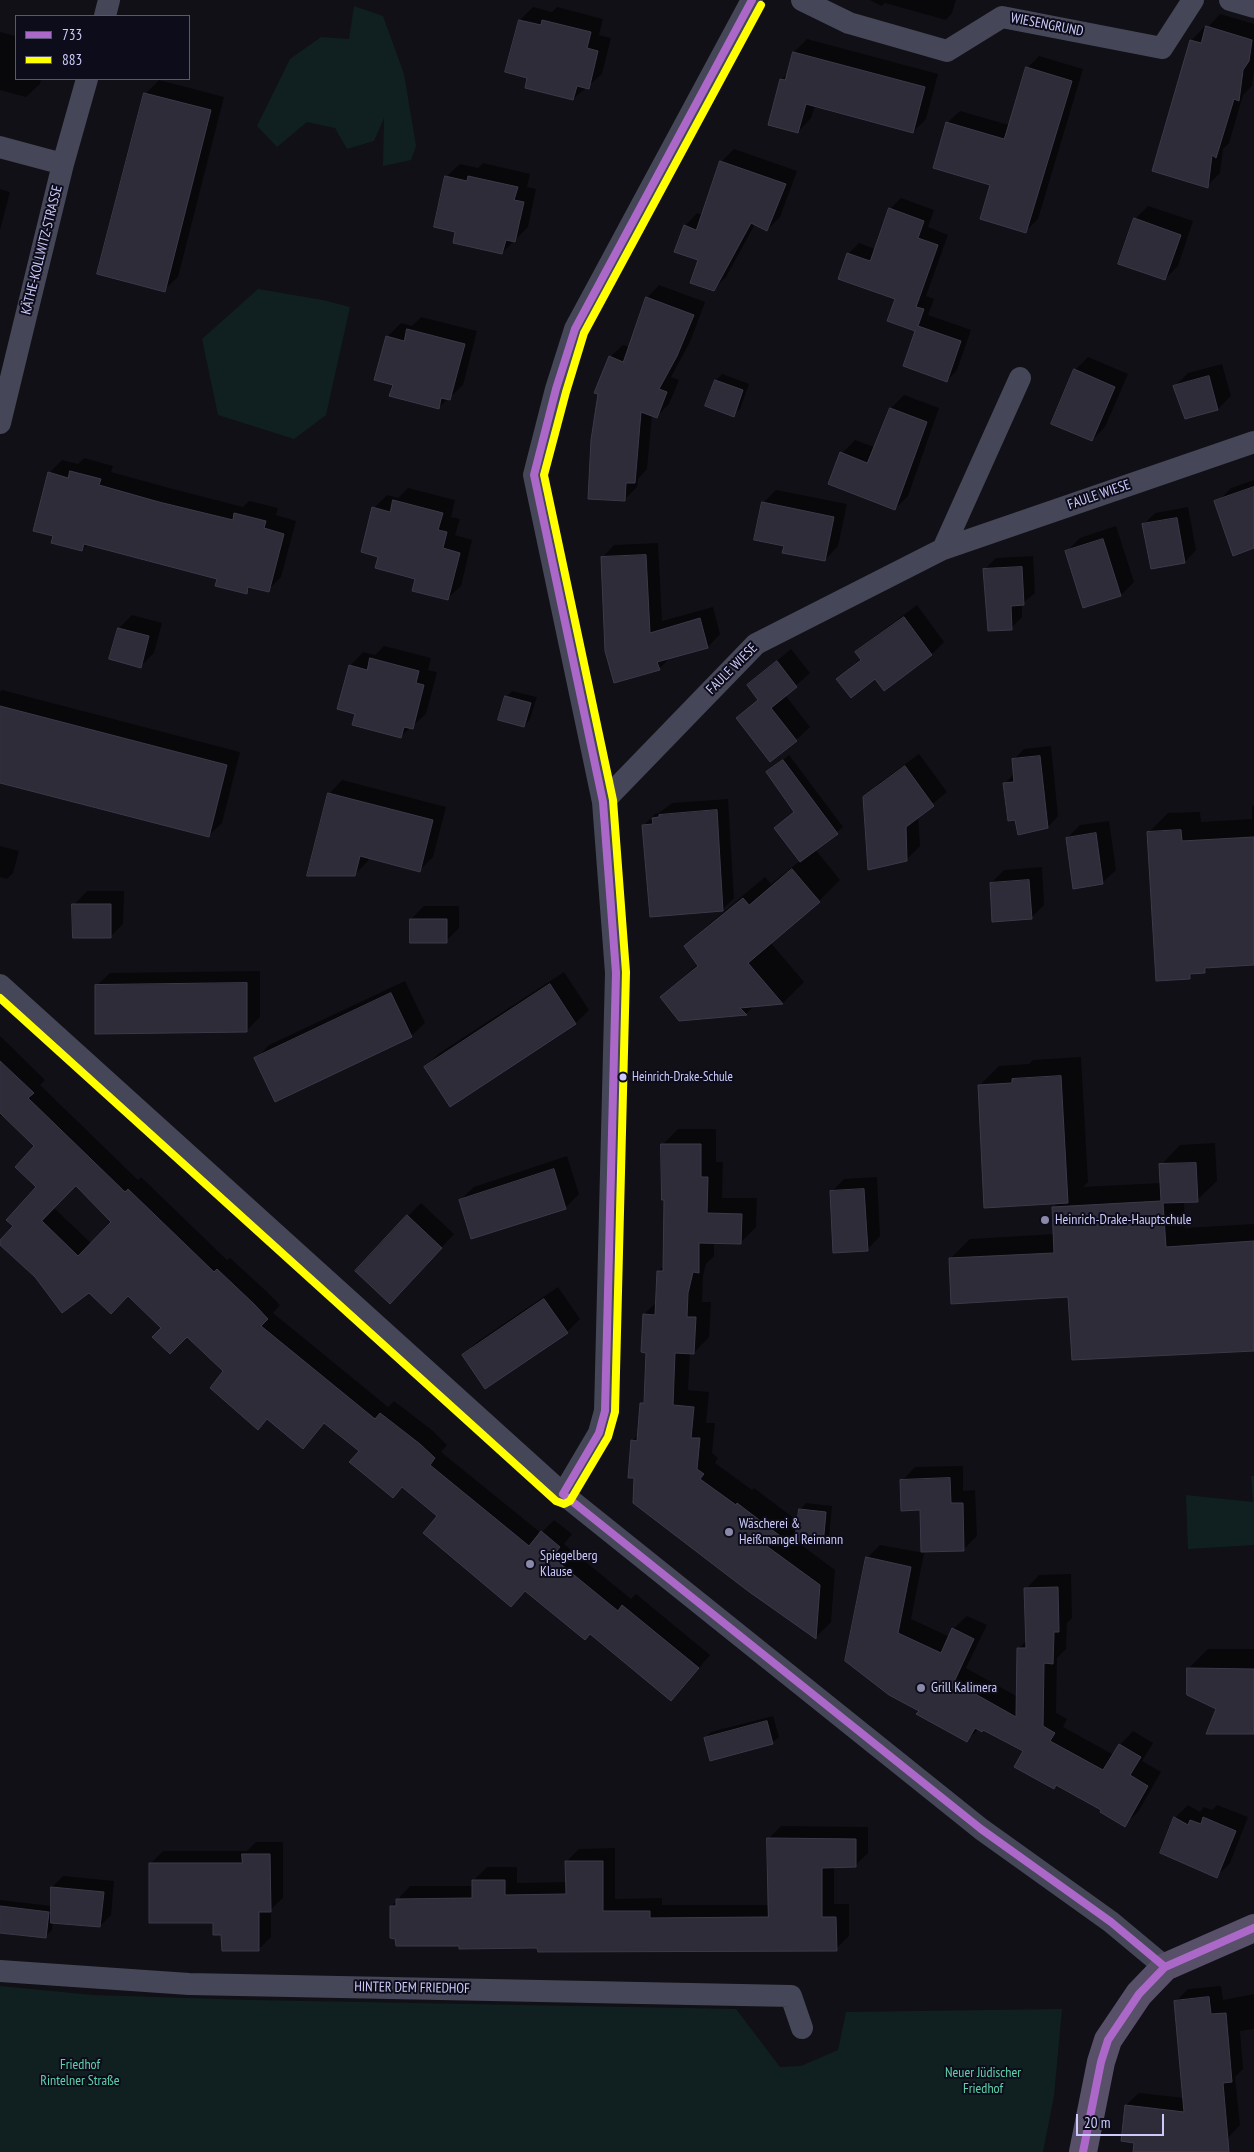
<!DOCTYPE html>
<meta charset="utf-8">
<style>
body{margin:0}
#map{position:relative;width:1254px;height:2152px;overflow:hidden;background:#101016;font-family:"PT Sans Narrow",sans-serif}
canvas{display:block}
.legend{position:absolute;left:15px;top:15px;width:175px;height:65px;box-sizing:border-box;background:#0d0c1a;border:1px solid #595874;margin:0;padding:6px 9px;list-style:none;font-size:15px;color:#cbcafa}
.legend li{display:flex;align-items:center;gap:10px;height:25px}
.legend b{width:25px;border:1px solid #595874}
.scale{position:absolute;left:1076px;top:2114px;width:88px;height:22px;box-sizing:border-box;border:2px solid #cbcafa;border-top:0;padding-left:6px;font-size:15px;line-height:18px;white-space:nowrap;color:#cbcafa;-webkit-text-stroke:4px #0d0c1a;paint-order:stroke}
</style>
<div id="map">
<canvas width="1254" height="2152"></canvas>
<ul class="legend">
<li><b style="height:6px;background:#ac68c9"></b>733</li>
<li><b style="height:6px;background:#ff0"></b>883</li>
</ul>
<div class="scale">20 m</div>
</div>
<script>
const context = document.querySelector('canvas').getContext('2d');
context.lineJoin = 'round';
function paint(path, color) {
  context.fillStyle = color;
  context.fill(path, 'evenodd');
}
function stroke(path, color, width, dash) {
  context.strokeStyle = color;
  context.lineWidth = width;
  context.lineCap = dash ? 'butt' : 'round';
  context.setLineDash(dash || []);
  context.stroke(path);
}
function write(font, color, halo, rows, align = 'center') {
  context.font = font + ' "PT Sans Narrow",sans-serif';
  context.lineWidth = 4;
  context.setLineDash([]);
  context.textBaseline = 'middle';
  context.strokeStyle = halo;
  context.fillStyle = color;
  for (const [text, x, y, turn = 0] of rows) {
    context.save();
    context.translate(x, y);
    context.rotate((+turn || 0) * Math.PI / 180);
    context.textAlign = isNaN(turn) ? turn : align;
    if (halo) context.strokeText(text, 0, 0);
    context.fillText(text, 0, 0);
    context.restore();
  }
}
const green = new Path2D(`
 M354 6 383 16 404 74 416 146 411 160 383 166 384 118 374 141 347 149 335 128 307 122 277 147 257 126 290 59 321 37 349 39Z
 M258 289 323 300 350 307 326 415 294 439 218 415 202 339Z
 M1251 1476H1254V1545L1188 1549 1186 1495 1253 1502Z
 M0 1986 93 1995 251 2000 736 2009 780 2067 801 2066 838 2050 846 2012 1062 2009 1054 2096 1043 2152H0Z`);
const shadow = new Path2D(`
 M870 0H956L952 13 946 20 885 3 881 6Z
 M533 7 552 12 557 7 603 19 599 35 611 38 602 74 573 99 529 77 520 20Z
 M1220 14 1254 24V70L1252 86 1243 95 1229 143 1223 149 1220 173 1207 186 1191 41 1204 27 1207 28Z
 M0 32 16 36V79H41L40 84 26 97 0 90Z
 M807 39 938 74 926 119 913 132 815 106 811 118 798 132 781 80 789 72 794 52Z
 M1039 56 1083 69 1038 219 1025 232 947 123 960 111 1009 125 1027 68Z
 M159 80 224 97 178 277 164 290 145 94Z
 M734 149 797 171 780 217 767 230 755 224 726 277 713 290 685 226 697 213 703 215 721 162Z
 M483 163 530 174 527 187 536 189 528 227 502 253 446 177 460 164 478 168Z
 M0 189 10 192 0 230Z
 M901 198 934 210 928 227 948 235 926 296 934 299 928 315 971 330 957 370 947 381 897 298 848 254 859 243 875 249 890 209Z
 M1148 206 1193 221 1178 266 1165 279 1135 219Z
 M659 285 705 302 690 342 671 377 679 380 669 404 656 417 652 415 647 469 638 479 637 487 625 499 610 357 623 345 629 347 647 298Z
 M421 317 477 331 463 385 438 408 394 384 387 337 401 323 412 326Z
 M1088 357 1128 374 1105 427 1092 440 1075 370Z
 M1222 364 1231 396 1218 409 1175 386 1188 373Z
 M722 374 749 384 740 409 733 415 707 405 716 380Z
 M904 395 939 408 908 496 895 509 842 453 855 440 874 447 891 408Z
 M84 458 113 466 111 472 173 489 243 507 249 501 278 508 276 515 296 521 281 577 268 590 252 586 247 592 219 578 88 544 82 550 54 535 49 473 62 460 78 464Z
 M1254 480V547L1218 501 1231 488Z
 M408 488 455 500 451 517 460 519 455 535 472 540 461 586 447 599 380 556 374 508 387 495 398 498Z
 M776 490 847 504 838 546 825 560 785 545 763 503Z
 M1188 507 1196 550 1185 562 1144 524 1155 513Z
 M1116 526 1134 582 1121 595 1084 607 1067 551 1080 538Z
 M658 543 662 621 713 607 720 634 708 647 671 657 659 669 602 558 614 545Z
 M1033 556 1035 593 1022 604V617L1011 628 985 569 996 558Z
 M917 605 944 642 932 654 884 689 875 677 838 679 861 658 857 653 870 640Z
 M132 615 162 623 154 653 141 666 119 628Z
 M384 646 431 658 428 670 437 672 426 714 400 737 357 713 350 666 363 652 375 655Z
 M791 649 810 673 785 695 810 727 796 740 737 718 759 699 748 685Z
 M2 690 240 752 222 823 208 836 0 782V692Z
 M512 691 537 697 530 719 524 726 506 697Z
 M1051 746 1058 816 1048 827 1016 819 1005 783 1015 773 1014 759 1024 749Z
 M919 754 947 792 918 816 920 846 907 859 865 798 878 784Z
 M789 755 843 827 815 849 840 880 819 901 770 942 804 982 783 1003 755 1005 746 1014 679 1019 661 997 698 964 686 946 708 925 765 877 771 884 801 860 776 828 795 811 768 772Z
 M342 780 446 807 433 857 420 870 369 857 368 861 354 875 329 794Z
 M728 799 734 898 722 910 644 825 655 814 659 813 672 803Z
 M1254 805V964L1210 966 1205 972H1195L1190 977 1149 832 1168 813 1200 812 1201 822 1252 819V807Z
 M1109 821 1116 870 1102 883 1067 838 1080 825Z
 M0 846 19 851 13 873 7 879 0 877Z
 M1042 867 1044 905 1031 918 991 883 1004 870Z
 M87 891H124L123 924 110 937 74 905Z
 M424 906H459V928L446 941 411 919Z
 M260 971V1017L247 1030 96 986 110 973Z
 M564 972 589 1010 576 1023 425 1067 438 1054Z
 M405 981 425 1023 411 1036 256 1059 269 1045Z
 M0 1036 45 1080 40 1085 138 1180 141 1177 227 1260 230 1258 266 1291 280 1305 273 1313 388 1407 394 1401 433 1431 447 1445 441 1452 541 1533 554 1520 572 1534 564 1544 631 1599 636 1594 710 1655 683 1687 671 1700 590 1633 526 1590 511 1605 438 1516 403 1486 393 1497 361 1450 325 1422 303 1447 268 1418 258 1429 225 1371 187 1335 163 1328 128 1295 89 1291 36 1277 0 1243 15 1226 38 1187 36 1146 3 1113 0 1116ZM76 1184 113 1222 92 1244 54 1208Z
 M1081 1057 1088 1182 1083 1187 1161 1183V1165L1180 1145 1215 1143 1217 1181 1197 1200 1184 1201 1185 1228 1254 1224V1350L950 1259 970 1239 1055 1234 1054 1207 1058 1203 979 1086 999 1066 1029 1064 1033 1060Z
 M678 1129H716V1162H723L722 1198H757L756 1227 741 1242H714V1256L706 1264 703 1276 702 1302H711L709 1337 694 1353H690L688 1390 709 1392 706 1423H715L712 1453 718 1458 715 1463 752 1490 754 1488 799 1522 800 1510 806 1503 832 1506 829 1537 823 1543 796 1541 835 1570 831 1622 816 1637 635 1477 632 1441 639 1434 642 1403 645 1400 647 1351 644 1314 657 1302 658 1272 664 1265 665 1198 662 1145ZM798 1530 796 1541 791 1537Z
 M567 1156 579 1194 566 1207 472 1237 460 1200 474 1187Z
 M877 1177 880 1236 867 1250 831 1192 844 1179Z
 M421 1203 454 1234 403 1289 408 1216Z
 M558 1287 580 1319 567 1332 463 1355 477 1342Z
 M963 1466V1491L975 1490 977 1536 964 1549 921 1509 902 1481 915 1467Z
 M880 1545 924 1553 911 1619 950 1637 953 1629 967 1616 987 1625 966 1668 1018 1697 1019 1648 1027 1640 1026 1589 1039 1575 1071 1574 1072 1618 1067 1623 1066 1649 1057 1658 1056 1713 1067 1719 1063 1727 1114 1755 1120 1745 1133 1731 1153 1743 1142 1761 1161 1772 1138 1812 1124 1825 1025 1751 984 1728 979 1729 967 1740 921 1710 867 1558Z
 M1208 1649H1254V1733L1217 1708 1188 1669Z
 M773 1716 779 1737 772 1743 705 1738 711 1732Z
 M1188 1805 1200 1812 1204 1807 1212 1810 1217 1805 1248 1817 1230 1863 1217 1876 1175 1818Z
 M781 1826 868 1827V1853L855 1866H834V1904H849V1936L836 1949 461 1945 391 1907 410 1886H474V1880L487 1867H517V1883L567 1882 566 1862 579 1849 615 1848V1899L662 1898V1905H769L768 1839Z
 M256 1842H283V1898L271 1909V1937L258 1950 214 1922 150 1864 163 1851H247Z
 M63 1876 114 1881 111 1915 100 1926 53 1921 52 1930 46 1936 0 1931V1900L52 1906V1887Z
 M1221 1986 1223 2000 1254 1994V2029L1240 2031 1243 2069 1235 2077 1240 2125 1215 2152H1134L1135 2142 1126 2105 1139 2093 1185 2098 1176 2001 1188 1989Z`);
const building = new Path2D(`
 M519 20 541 25 542 20 591 32 587 48 598 51 589 89 577 86 573 100 525 88 527 78 505 72Z
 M1206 26 1252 40 1249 61 1243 70 1239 101 1234 99 1216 158 1212 155 1208 188 1152 171 1190 40 1201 43Z
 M793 52 925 87 913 133 806 104 798 133 768 125 780 79 785 80Z
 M1026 67 1072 81 1026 233 980 219 990 185 933 168 946 122 1004 139Z
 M144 93 211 110 165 292 97 274Z
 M720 161 786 184 767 231 751 223 714 291 690 283 698 260 674 252 684 225 696 230Z
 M445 176 467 181 468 176 518 187 514 200 524 202 515 242 506 240 502 254 453 243 455 232 434 227Z
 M889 208 924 221 918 238 938 245 916 307 924 309 918 326 961 341 947 382 903 366 915 331 887 321 895 299 838 279 847 253 870 261Z
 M1134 218 1181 235 1165 280 1118 264Z
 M646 297 694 315 677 356 659 389 667 392 657 418 641 412 635 483H626L625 501 588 499 591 440 598 394 594 393 609 356 623 362Z
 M407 329 465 344 450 400 441 398 439 409 389 396 393 385 374 380 386 336 404 341Z
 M1074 369 1115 387 1092 441 1051 424Z
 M1209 376 1218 410 1185 419 1173 386Z
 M715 380 743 390 734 417 705 406Z
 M890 408 927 422 895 510 828 484 840 452 867 463Z
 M70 471 101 479 99 485 159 502 233 520 234 513 266 521 264 528 284 534 269 592 248 587 247 594 215 586 217 579 84 544 82 551 51 543 53 536 33 531 48 472 68 478Z
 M1254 487V548L1233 556 1214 501Z
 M393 500 443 513 438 530 447 532 443 548 460 553 448 600 412 591 415 579 375 568 378 557 361 552 372 507 390 512Z
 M762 502 834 517 825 561 782 553 784 546 754 540Z
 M1177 518 1185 563 1151 569 1142 524Z
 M1103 539 1121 596 1083 608 1065 551Z
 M646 555 650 633 700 618 708 648 657 662 660 670 614 683 605 651 601 557Z
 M1022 567 1024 605 1011 606 1012 630 988 631 983 569Z
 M904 617 932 655 884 691 875 679 851 698 836 679 861 660 855 652Z
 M118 628 149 636 141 668 109 659Z
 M370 658 419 671 416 683 424 685 413 729 404 727 401 738 352 725 355 714 337 709 349 665 367 670Z
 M777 661 797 687 771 708 797 741 770 762 736 718 758 700 747 685Z
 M505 696 531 703 524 727 498 720Z
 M0 706 227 765 209 837 0 783Z
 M1040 756 1048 828 1018 835 1015 820 1008 821 1003 783 1014 782 1012 759Z
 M783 760 838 834 800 862 774 828 794 812 766 772Z
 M905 766 934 806 906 827 907 861 868 870 863 797Z
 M328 793 433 820 420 872 360 856 355 876H307Z
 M717 810 723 911 650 917 642 825 653 824 652 818 659 817V815Z
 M1181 830 1182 841 1254 837V965L1205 968V973L1190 974V979L1156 981 1147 832Z
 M1096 833 1103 884 1073 889 1066 838Z
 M792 869 820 902 748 963 783 1004 740 1008 747 1015 679 1021 660 997 698 966 684 946 743 898 749 905Z
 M1029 880 1032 919 992 922 990 883Z
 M72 904H111V938H73Z
 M410 919H447V943H410Z
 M247 983V1032L95 1034V985Z
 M550 984 576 1024 450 1107 424 1067Z
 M391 993 412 1037 275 1102 254 1058Z
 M0 1061 34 1093 28 1098 125 1192 128 1189 214 1272 217 1269 254 1304 268 1319 261 1326 375 1419 380 1413 420 1444 435 1458 430 1465 529 1546 541 1531 560 1547 552 1557 618 1611 622 1605 699 1668 671 1701 590 1634 585 1640 525 1591 511 1607 423 1533 437 1516 402 1487 393 1498 349 1462 359 1451 324 1423 303 1449 267 1419 258 1430 210 1388 223 1371 187 1337 170 1354 152 1337 161 1328 128 1296 111 1314 89 1293 62 1313 35 1277 0 1245V1240L13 1226 6 1220 36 1187 15 1167 34 1146 0 1113ZM76 1186 111 1222 78 1256 42 1221Z
 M1061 1076 1068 1203 984 1208 978 1085 1012 1083V1079Z
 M661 1144H701V1177H708L707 1213 742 1214 741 1244 699 1243V1273L693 1272 688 1293 687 1317H696L694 1354 675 1353 673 1405 694 1407 691 1438H700L697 1469 704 1474 700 1479 736 1505 737 1503 788 1542 757 1539 820 1585 816 1639 748 1591 633 1503 634 1478H628L631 1440 637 1441 640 1403H644L646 1353 641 1352 643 1314 655 1315 657 1271H663L664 1200H662Z
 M1196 1163 1198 1202 1163 1203 1166 1247 1254 1241V1351L1072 1360 1068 1297 951 1304 949 1258 1054 1253 1052 1207 1161 1201 1159 1164Z
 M554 1169 566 1209 471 1239 459 1200Z
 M864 1189 868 1251 833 1253 830 1191Z
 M407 1215 442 1248 390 1304 355 1271Z
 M544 1299 568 1333 485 1389 462 1355Z
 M950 1478 951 1503H963L964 1551 921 1552 920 1510 901 1511 900 1480Z
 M799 1509 826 1512 823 1545 795 1542Z
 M866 1557 911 1567 898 1633 941 1653 952 1628 974 1639 954 1682 1016 1717 1017 1648H1026L1024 1588 1058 1587 1059 1632H1054L1053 1664 1044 1663 1043 1726 1055 1733 1050 1741 1103 1770 1119 1744 1141 1757 1130 1775 1148 1786 1125 1827 1100 1812 1101 1810 1056 1785 1054 1789 1014 1767 1023 1751 983 1730 982 1732 975 1728 967 1742 916 1714 919 1711 889 1695 845 1661Z
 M1187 1668 1254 1669V1734H1206L1216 1709 1187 1695Z
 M767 1721 773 1744 710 1761 704 1738Z
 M1174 1817 1188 1825 1190 1820 1201 1824 1203 1817 1236 1831 1217 1878 1160 1853Z
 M767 1838 856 1839V1867L822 1868V1917H836L837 1951 538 1952 537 1948 459 1949V1946H396L395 1939 390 1938V1906H396V1899L472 1898V1880H505V1895L566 1894 565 1861H603V1911H650V1918L768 1917Z
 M242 1854H270L271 1912H259V1951H222L221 1935H213V1923H149V1863H242Z
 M51 1887 104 1892 100 1927 51 1923Z
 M0 1906 49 1912 46 1938 0 1933Z
 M1209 1997 1211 2014 1226 2013 1232 2082 1223 2083 1229 2152H1133L1134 2143 1121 2141 1125 2105 1184 2112 1174 2001Z`);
const minor = new Path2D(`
 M802 0 849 23 947 51 1002 17 1162 48 1193 0
 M1230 0 1254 7
 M105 16 109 0
 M0 147 63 164
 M0 423 63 164 87 79
 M943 549 1020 378
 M603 802 756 644 943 549 1254 442
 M0 985 563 1494 981 1829 1111 1922 1165 1967
 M563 1494 599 1433 605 1411 616 973 603 802 534 475 556 389 575 329 752 0
 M0 1971 189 1984 791 1996 802 2028`);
const primary = new Path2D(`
 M1083 2152 1101 2062 1108 2040 1139 1994 1165 1967 1254 1928`);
const bus1 = new Path2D(`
 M563 1494 599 1433 605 1411 616 973 603 802 534 475 556 389 575 329 752 0
 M563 1494 981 1829 1111 1922 1165 1967
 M1083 2152 1101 2062 1108 2040 1139 1994 1165 1967 1254 1928`);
const bus2 = new Path2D(`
 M0 998 556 1501 564 1504 570 1501 608 1437 615 1412 626 972 613 800 544 475 566 392 584 333 761 5`);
const markers = [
 [623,1077,4.5,"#cbcafa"],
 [1045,1220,5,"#8a89aa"],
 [729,1532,5,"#8a89aa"],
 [530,1564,5,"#8a89aa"],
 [921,1688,5,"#8a89aa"]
];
const busNames = [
 ["Heinrich-Drake-Schule",632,1077]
];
const streetNames = [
 ["WIESENGRUND",1047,25,11],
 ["KÄTHE-KOLLWITZ-STRASSE",42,250,-76],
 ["FAULE WIESE",1099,495,-19],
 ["FAULE WIESE",732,669,-45],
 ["HINTER DEM FRIEDHOF",412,1988,1]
];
const poiNames = [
 ["Heinrich-Drake-Hauptschule",1055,1220],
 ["Wäscherei &",739,1524],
 ["Heißmangel Reimann",739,1540],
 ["Spiegelberg",540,1556],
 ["Klause",540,1572],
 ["Grill Kalimera",931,1688]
];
const parkNames = [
 ["Friedhof",80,2065],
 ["Rintelner Straße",80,2081],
 ["Neuer Jüdischer",983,2073],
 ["Friedhof",983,2089]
];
paint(green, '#102020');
paint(shadow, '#0007');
paint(building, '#2e2c39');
stroke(building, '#3b3a4a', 1);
stroke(minor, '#454657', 22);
stroke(primary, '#575068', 28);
stroke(bus1, '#ac68c9', 8);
stroke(bus2, '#ff0', 8);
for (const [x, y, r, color] of markers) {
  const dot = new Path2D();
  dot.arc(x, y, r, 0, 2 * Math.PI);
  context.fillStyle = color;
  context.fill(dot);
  stroke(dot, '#0d0c1a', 2);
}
write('13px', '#cbcafa', '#0d0c1a', busNames, 'left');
write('14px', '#cbcafa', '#0d0c1a', streetNames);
write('14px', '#cbcafa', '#0d0c1a', poiNames, 'left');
write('14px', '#5ed2aa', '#0d0c1a', parkNames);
</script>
